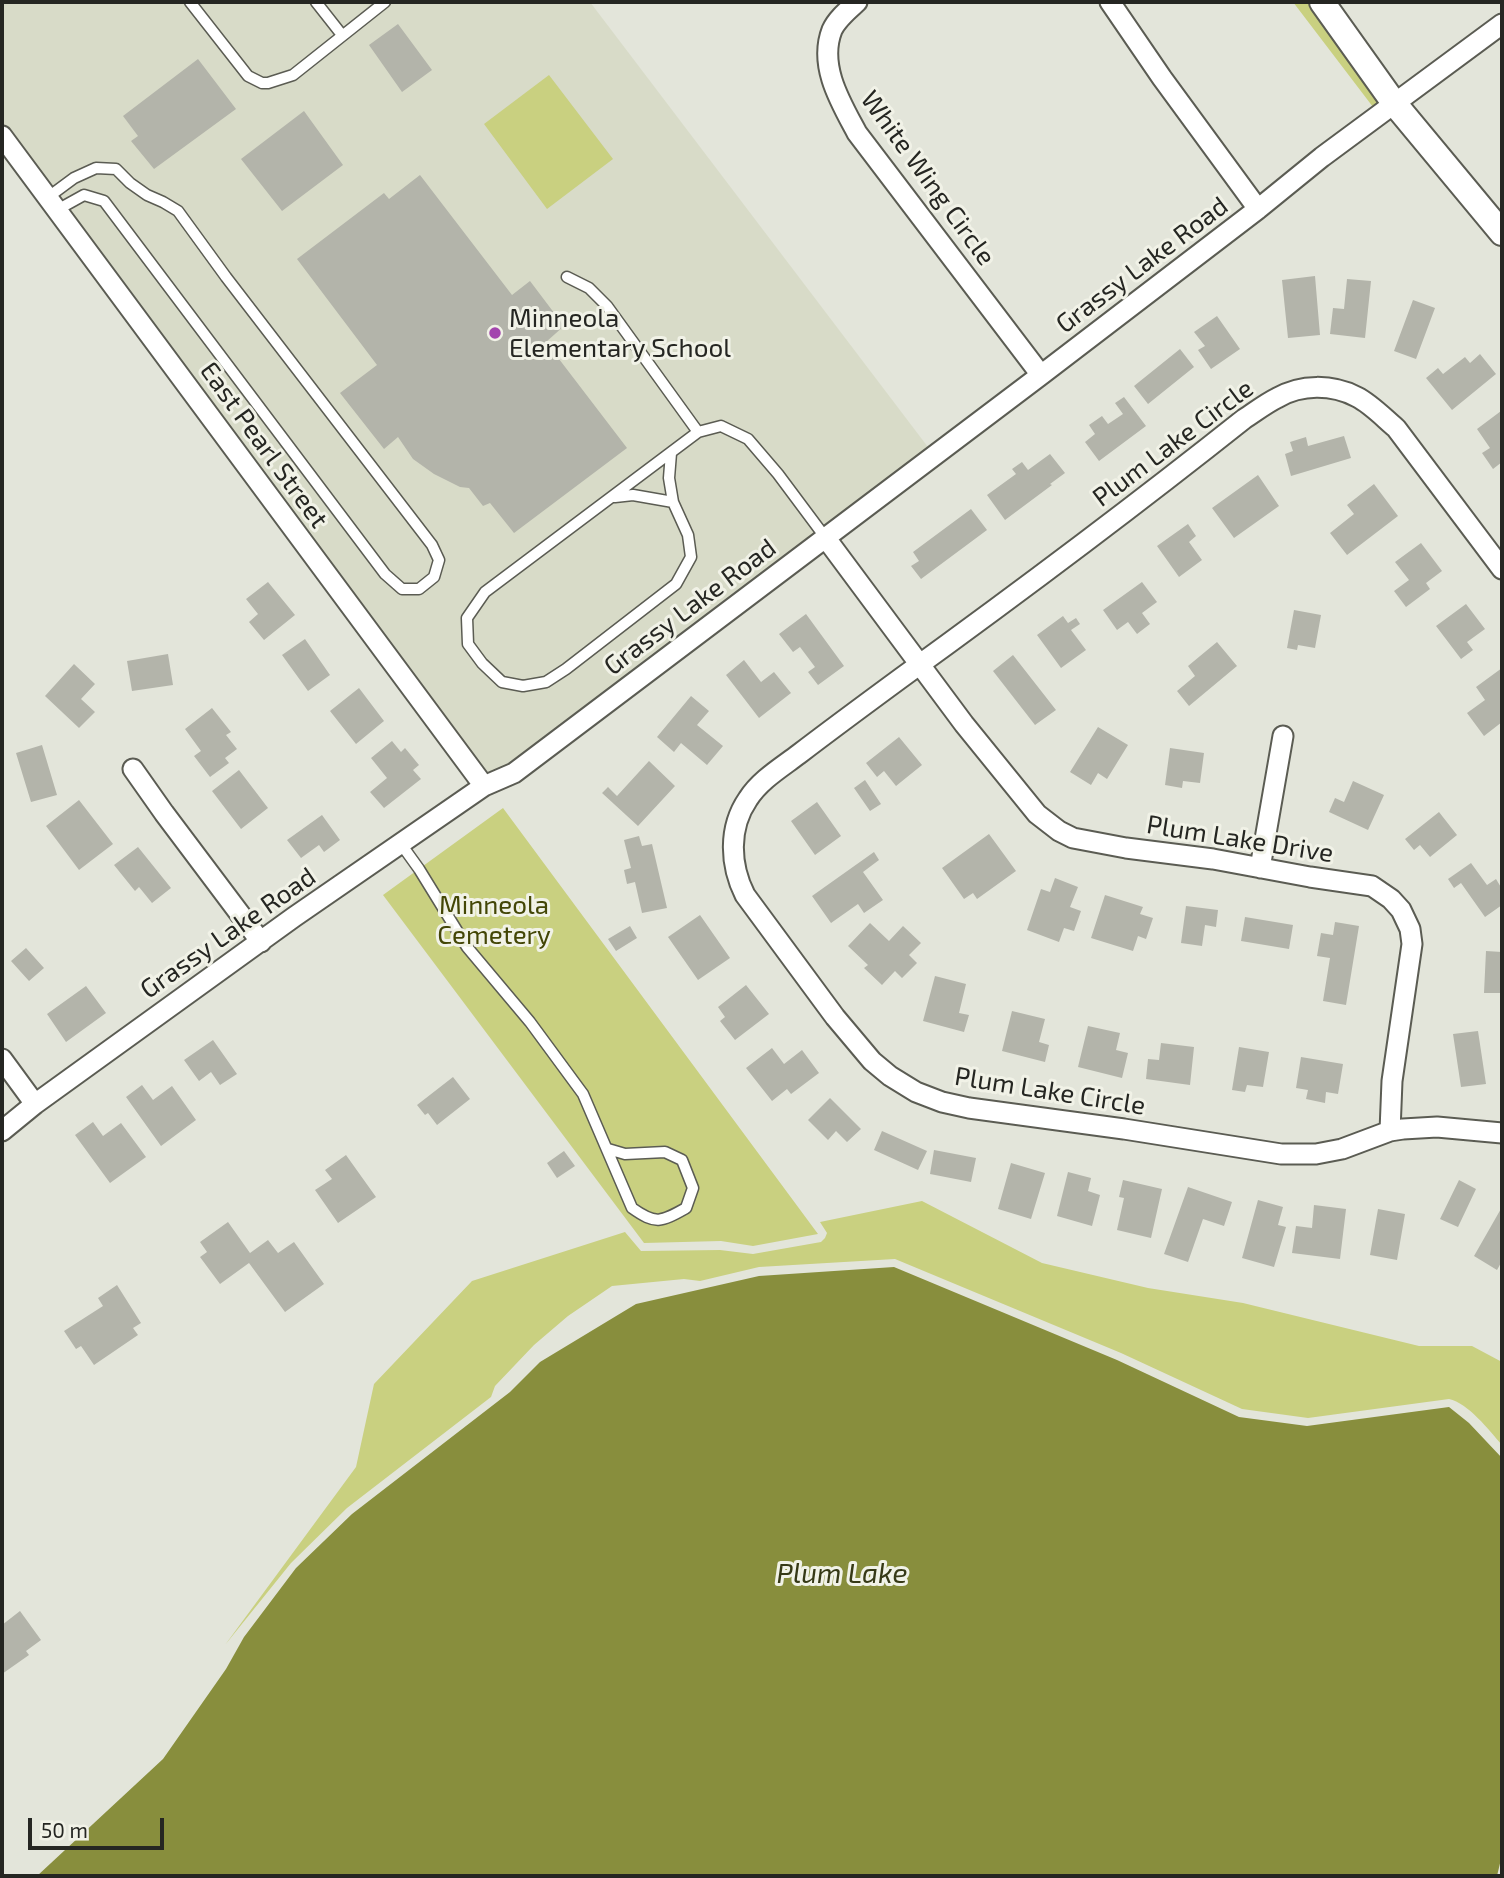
<!DOCTYPE html>
<style>
body{margin:0}
#map{position:relative;width:1504px;height:1878px;overflow:hidden;background:#e3e5da;font-family:"Exo 2",sans-serif}
canvas{display:block}
.frame{position:absolute;inset:0;border:4px solid #252622;pointer-events:none}
.scale{position:absolute;left:28px;top:1818px;width:136px;height:32px;box-sizing:border-box;border:4px solid #252622;border-top:0;padding-left:9px;font-size:21px;line-height:24px;white-space:nowrap;color:#252622;-webkit-text-stroke:5px #f1f2e7;paint-order:stroke}
</style>
<div id="map">
<canvas width="1504" height="1878"></canvas>
<div class="frame"></div>
<div class="scale">50 m</div>
</div>
<script>
const context = document.querySelector('canvas').getContext('2d');
context.lineJoin = 'round';
function paint(path, color) {
  context.fillStyle = color;
  context.fill(path, 'evenodd');
}
function stroke(path, color, width, dash) {
  context.strokeStyle = color;
  context.lineWidth = width;
  context.lineCap = dash ? 'butt' : 'round';
  context.setLineDash(dash || []);
  context.stroke(path);
}
function write(font, color, halo, rows, align = 'center') {
  context.font = font + ' "Exo 2",sans-serif';
  context.lineWidth = 6;
  context.setLineDash([]);
  context.textBaseline = 'middle';
  context.strokeStyle = halo;
  context.fillStyle = color;
  for (const [text, x, y, turn = 0] of rows) {
    context.save();
    context.translate(x, y);
    context.rotate((+turn || 0) * Math.PI / 180);
    context.textAlign = isNaN(turn) ? turn : align;
    if (halo) context.strokeText(text, 0, 0);
    context.fillText(text, 0, 0);
    context.restore();
  }
}
const built = new Path2D(`
 M2 2H590L934 455 484 786 2 136Z`);
const green = new Path2D(`
 M1293 2H1309L1380 101 1373 107Z
 M549 75 613 159 547 209 484 124Z
 M503 808 818 1234 753 1246 721 1241 644 1243 383 895Z
 M922 1201 1042 1263 1148 1288 1243 1303 1419 1346H1472L1502 1362V1445C1489 1430 1468 1403 1449 1399L1308 1418 1242 1409 1121 1353 895 1259 759 1267 700 1281 684 1279 612 1286 568 1316 534 1345 495 1386 491 1397 347 1508 291 1563 225 1645 356 1467 374 1384 472 1281 625 1232 641 1251 720 1250 753 1254 821 1242 825 1238 827 1233 820 1222Z`);
const water = new Path2D(`
 M894 1267 1117 1360 1239 1417 1307 1426 1449 1407 1469 1423 1502 1458V1855L1497 1876H37L163 1759 226 1669 244 1637 296 1568 352 1514 510 1392 540 1362 636 1304 759 1276Z`);
const building = new Path2D(`
 M398 24 432 70 402 92 369 45Z
 M198 59 236 109 154 169 131 141 138 136 123 116Z
 M304 111 343 165 282 211 241 159Z
 M420 175 512 295 530 281 564 326 546 342 627 448 514 533 490 503 483 506 469 488 460 487 434 474 413 459 398 437 384 449 340 393 377 365 297 259 384 193 389 199Z
 M1315 276 1320 335 1288 338 1282 280Z
 M1347 279 1371 281 1365 338 1330 334 1333 308 1344 309Z
 M1413 300 1435 308 1416 359 1394 351Z
 M1217 316 1240 349 1211 369 1198 350 1205 346 1194 332Z
 M1180 349 1194 367 1148 404 1134 386Z
 M1480 354 1496 374 1452 410 1426 378 1438 368 1443 374 1465 357 1470 363Z
 M1124 397 1146 426 1099 461 1085 442 1095 434 1089 425 1102 416 1108 424 1123 414 1115 403Z
 M1501 411 1502 462 1493 469 1482 453 1490 448 1477 429Z
 M1344 436 1351 458 1291 476 1285 454 1293 451 1290 442 1306 437 1308 446Z
 M1050 454 1065 473 1050 484 1052 485 1005 520 987 495 1016 474 1012 469 1022 462 1028 470Z
 M1258 475 1279 506 1234 538 1212 508Z
 M1374 484 1398 516 1347 555 1330 533 1354 514 1347 505Z
 M971 509 987 530 921 579 911 566 919 561 913 552Z
 M1188 524 1196 536 1189 542 1202 560 1179 577 1157 546Z
 M1421 543 1442 571 1426 583 1430 589 1406 607 1394 591 1409 580 1395 562Z
 M268 582 295 615 264 640 249 622 258 614 246 599Z
 M1142 582 1157 602 1142 613 1150 624 1137 634 1128 622 1117 630 1103 610Z
 M1466 604 1485 629 1467 642 1473 650 1461 659 1436 626Z
 M1294 610 1321 615 1315 648 1298 645 1297 650 1287 648Z
 M806 614 844 666 818 685 808 672 815 667 800 647 793 652 779 634Z
 M1063 616 1068 623 1076 618 1080 624 1071 630 1086 650 1061 668 1037 635Z
 M305 639 330 675 308 691 282 655Z
 M1217 642 1237 666 1189 706 1177 691 1195 676 1188 666Z
 M168 654 173 685 132 691 127 661Z
 M1013 655 1056 710 1035 725 993 671Z
 M744 660 761 682 774 672 791 693 759 718 726 675Z
 M74 664 95 684 81 699 95 712 79 728 45 696Z
 M1502 668V722L1484 736 1467 713 1485 700 1476 687Z
 M359 688 384 721 356 744 330 711Z
 M691 696 709 711 697 725 723 746 707 765 681 743 674 752 657 737Z
 M212 708 231 732 226 735 237 749 225 758 229 763 210 777 194 756 201 751 185 729Z
 M1098 727 1128 745 1107 779 1098 773 1091 785 1070 772Z
 M899 737 922 765 896 786 884 771 877 777 866 763Z
 M392 741 401 752 405 748 419 765 413 770 421 779 384 808 370 792 387 778 371 758Z
 M42 745 57 795 31 802 16 753Z
 M1170 748 1204 753 1200 783 1183 781 1182 788 1165 785Z
 M649 761 675 786 638 826 602 793 608 787 617 796Z
 M239 770 268 808 241 829 212 791Z
 M865 780 881 804 870 811 854 788Z
 M1353 781 1384 795 1368 830 1329 812 1335 798 1344 802Z
 M79 800 113 844 79 870 46 826Z
 M817 802 841 836 815 855 791 821Z
 M1439 812 1457 835 1430 857 1420 845 1414 850 1405 839Z
 M322 815 340 840 324 852 319 845 301 858 287 840Z
 M989 834 1016 871 977 899 973 893 964 899 942 868Z
 M639 836 642 846 652 844 667 908 642 913 635 882 627 884 624 870 631 868 624 840Z
 M138 847 171 888 152 903 139 887 135 891 114 865Z
 M874 852 879 860 863 872 883 900 864 913 858 904 831 923 812 896Z
 M1471 863 1487 885 1496 879 1502 889V905L1485 917 1461 883 1454 888 1448 879Z
 M1055 878 1078 887 1070 907 1081 911 1074 931 1064 928 1059 942 1027 930 1041 889 1050 892Z
 M1105 895 1143 907 1140 914 1153 918 1146 939 1138 936 1133 951 1091 938Z
 M1186 906 1218 910 1216 927 1205 925 1202 946 1181 943Z
 M700 915 730 958 698 980 668 937Z
 M1245 917 1293 925 1289 949 1241 941Z
 M1335 922 1359 926 1346 1005 1323 1001 1330 958 1317 956 1321 933 1333 935Z
 M870 923 889 941 903 926 921 943 909 955 917 963 902 978 895 971 882 985 864 968 868 965 848 946Z
 M630 926 637 938 616 951 608 939Z
 M26 948 44 968 29 981 11 961Z
 M1486 951 1502 952V993H1484Z
 M935 976 966 984 959 1013 969 1015 964 1032 923 1021Z
 M746 985 769 1014 735 1040 720 1021 725 1017 718 1007Z
 M86 986 106 1013 66 1042 47 1014Z
 M1012 1011 1045 1019 1039 1042 1049 1045 1045 1062 1002 1051Z
 M1088 1026 1120 1033 1116 1050 1128 1053 1122 1078 1078 1067Z
 M1478 1031 1486 1084 1461 1087 1453 1034Z
 M213 1040 237 1074 220 1085 211 1072 199 1081 184 1060Z
 M1161 1043 1194 1047 1190 1085 1146 1079 1148 1059 1159 1060Z
 M1239 1047 1269 1052 1263 1087 1247 1085 1245 1092 1232 1090Z
 M772 1048 784 1064 802 1050 819 1073 791 1094 787 1089 772 1101 746 1068Z
 M1301 1057 1343 1064 1338 1094 1326 1092 1325 1103 1306 1099 1308 1090 1296 1088Z
 M453 1077 470 1099 437 1125 428 1113 425 1115 417 1105Z
 M142 1085 153 1100 172 1086 196 1120 161 1146 126 1097Z
 M830 1098 861 1129 847 1142 836 1131 828 1140 808 1120Z
 M93 1122 103 1136 121 1123 146 1157 110 1183 75 1135Z
 M882 1131 927 1151 918 1170 874 1150Z
 M934 1150 976 1158 971 1182 930 1174Z
 M564 1151 575 1166 557 1178 547 1163Z
 M346 1155 376 1197 338 1223 315 1190 332 1179 325 1170Z
 M1011 1163 1045 1173 1031 1219 998 1209Z
 M1068 1172 1091 1178 1088 1191 1100 1195 1092 1226 1057 1216Z
 M1123 1180 1162 1189 1151 1238 1117 1230 1124 1198 1119 1197Z
 M1459 1180 1476 1189 1458 1227 1440 1219Z
 M1188 1187 1232 1202 1224 1226 1203 1219 1188 1262 1164 1254Z
 M1258 1200 1283 1207 1278 1225 1286 1227 1274 1267 1242 1258Z
 M1314 1205 1346 1209 1340 1259 1292 1253 1296 1226 1312 1228Z
 M1502 1207V1261L1497 1270 1474 1256Z
 M1378 1209 1405 1214 1397 1260 1370 1255Z
 M228 1222 250 1253 268 1240 278 1253 294 1242 324 1284 285 1312 249 1263 220 1284 200 1257 207 1252 200 1242Z
 M117 1285 141 1323 133 1328 138 1335 94 1365 81 1346 76 1349 64 1331 103 1306 98 1298Z
 M20 1611 41 1640 26 1651 29 1655 2 1674V1625Z`);
const service = new Path2D(`
 M190 2 248 76 262 83H268L293 75 385 2
 M316 2 342 35
 M47 198 74 178 96 168 116 169 130 183 147 195 163 202 178 211 226 277 432 545 439 560 434 577 419 589H402L385 574 104 201 84 195 57 210
 M567 277 589 288 607 306 698 432
 M671 453 669 478 673 502 688 535 691 557 676 584 566 669 546 682 523 686 502 682 482 663 468 644 467 618 485 592 698 432 721 426 748 439 778 474 825 537
 M615 497 633 495 673 502
 M401 844 419 869 467 947 530 1022 583 1094 632 1208C656 1225 661 1222 686 1208L693 1188 682 1160 665 1152 625 1154 608 1149`);
const minor = new Path2D(`
 M857 2C848 10 837 19 832 30 818 66 841 103 857 133L1041 375
 M1110 2 1162 78 1258 209
 M2 136 484 786
 M825 537 964 724 1037 814 1059 831 1073 838 1126 848 1213 859 1310 877 1372 886 1391 899 1401 910 1410 929 1412 944 1392 1081 1390 1131
 M1502 569 1396 428C1384 418 1371 404 1357 397 1332 384 1301 384 1277 398 1265 404 1255 412 1244 419 1132 508 1017 594 901 678 867 703 833 728 799 754 782 767 760 780 748 799 728 828 730 865 745 895L835 1017 872 1061 890 1076 916 1092 942 1102 969 1108 1124 1129 1281 1154H1316L1342 1149 1390 1131 1403 1129 1437 1127 1502 1133
 M133 769 164 813 261 942
 M1260 868 1283 736
 M2 1059 35 1104
 M2 1131 35 1104 294 917 484 786 514 773 1041 375 1258 209 1322 157 1502 24`);
const tertiary = new Path2D(`
 M1322 2 1394 103 1502 233`);
const markers = [
 [495,333,7,"#a345ae"]
];
const streetNames = [
 ["White Wing Circle",928,178,54],
 ["Grassy Lake Road",1142,265,-37],
 ["Plum Lake Circle",1173,443,-37],
 ["East Pearl Street",264,445,54],
 ["Grassy Lake Road",690,607,-37],
 ["Plum Lake Drive",1240,839,9],
 ["Grassy Lake Road",228,933,-35],
 ["Plum Lake Circle",1050,1091,9]
];
const poiNames = [
 ["Minneola",509,318],
 ["Elementary School",509,348]
];
const parkNames = [
 ["Minneola",494,905],
 ["Cemetery",494,935]
];
const waterNames = [
 ["Plum Lake",842,1574]
];
paint(built, '#d8dbc8');
paint(green, '#c9d080');
paint(water, '#888e3d');
paint(building, '#b3b4aa');
stroke(service, '#5b5c53', 13);
stroke(minor, '#5b5c53', 23);
stroke(tertiary, '#5b5c53', 28);
stroke(service, '#fff', 10);
stroke(minor, '#fff', 19);
stroke(tertiary, '#fff', 24);
for (const [x, y, r, color] of markers) {
  const dot = new Path2D();
  dot.arc(x, y, r, 0, 2 * Math.PI);
  context.fillStyle = color;
  context.fill(dot);
  stroke(dot, '#f1f2e7', 2.5);
}
write('26px', '#252622', '#f1f2e7', streetNames);
write('26px', '#252622', '#f1f2e7', poiNames, 'left');
write('26px', '#434606', '#f1f2e7', parkNames);
write('italic 28px', '#363916', '#f1f2e7', waterNames);
</script>
